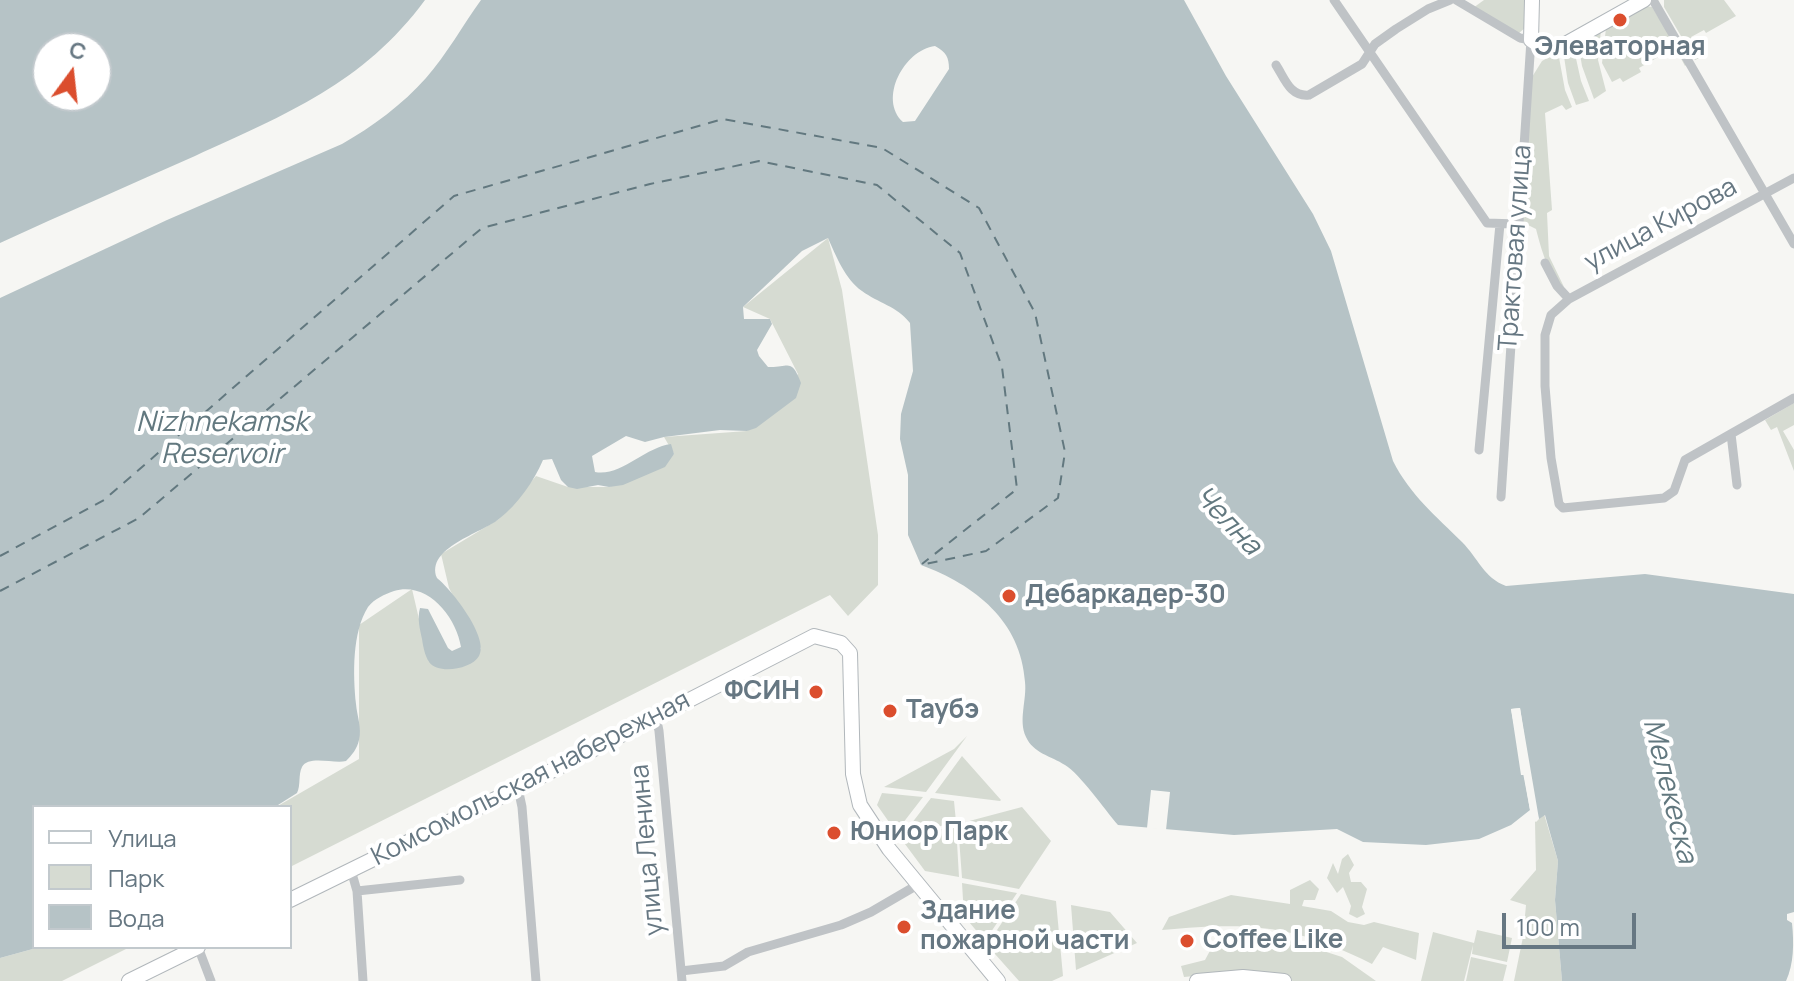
<!DOCTYPE html>
<meta charset="utf-8">
<style>
body{margin:0}
#map{position:relative;width:1794px;height:981px;overflow:hidden;background:#f6f6f3;font-family:Manrope,sans-serif}
canvas{display:block}
.legend{position:absolute;left:32px;top:805px;width:260px;height:144px;box-sizing:border-box;background:#fff;border:2px solid #c2c9cd;margin:0;padding:10px 14px;list-style:none;font-size:24px;color:#667782}
.legend li{display:flex;align-items:center;gap:16px;height:40px}
.legend b{width:40px;border:2px solid #c2c9cd}
.north{position:absolute;left:32px;top:32px;width:80px;height:80px;box-sizing:border-box;background:#fff;border:2px solid #c2c9cd;border-radius:50%;rotate:15deg;font-size:22px;font-weight:700;line-height:32px;text-align:center;color:#667782}
.north::after{content:'';display:block;margin:auto;width:28px;height:36px;background:#db4e2e;clip-path:polygon(50% 0,100% 100%,50% 72%,0 100%)}
.scale{position:absolute;left:1502px;top:913px;width:134px;height:36px;box-sizing:border-box;border:4px solid #667782;border-top:0;padding-left:10px;font-size:24px;line-height:28px;white-space:nowrap;color:#667782;-webkit-text-stroke:6px #fff;paint-order:stroke}
</style>
<div id="map">
<canvas width="1794" height="981"></canvas>
<ul class="legend">
<li><b style="height:10px;background:#fff"></b>Улица</li>
<li><b style="height:22px;background:#d6dbd2"></b>Парк</li>
<li><b style="height:22px;background:#b6c3c6"></b>Вода</li>
</ul>
<div class="north">С</div>
<div class="scale">100 m</div>
</div>
<script>
const context = document.querySelector('canvas').getContext('2d');
context.lineJoin = 'round';
function paint(path, color) {
  context.fillStyle = color;
  context.fill(path, 'evenodd');
}
function stroke(path, color, width, dash) {
  context.strokeStyle = color;
  context.lineWidth = width;
  context.lineCap = dash ? 'butt' : 'round';
  context.setLineDash(dash || []);
  context.stroke(path);
}
function write(font, color, halo, rows, align = 'center') {
  context.font = font + ' Manrope,sans-serif';
  context.lineWidth = 8;
  context.setLineDash([]);
  context.textBaseline = 'middle';
  context.strokeStyle = halo;
  context.fillStyle = color;
  for (const [text, x, y, turn = 0] of rows) {
    context.save();
    context.translate(x, y);
    context.rotate((+turn || 0) * Math.PI / 180);
    context.textAlign = isNaN(turn) ? turn : align;
    if (halo) context.strokeText(text, 0, 0);
    context.fillText(text, 0, 0);
    context.restore();
  }
}
const green = new Path2D(`
 M1484 0H1529L1525 28 1519 33 1473 8Z
 M1664 0H1724L1736 16 1706 33 1704 30 1691 37 1702 57 1695 60 1664 7Z
 M1646 6 1652 7 1687 64 1685 66 1677 51H1669L1639 68 1641 72 1623 82 1620 78 1612 82 1602 63 1606 28Z
 M1601 30 1598 60 1606 91 1594 99 1582 66 1578 42Z
 M1573 45 1581 81 1589 101 1576 105 1568 83 1563 50Z
 M1558 52 1565 90 1572 107 1566 110 1562 105 1545 113 1552 210 1547 213 1549 256 1564 287C1548 276 1541 248 1536 229L1522 222 1532 77 1542 61Z
 M828 238 842 290 878 535V585L848 616 830 595 290 867V807H276L359 759V625L412 589 429 662 481 649 449 588 441 554 499 519 536 476 568 487H609L674 454 664 437 747 431 798 374 770 319 743 307Z
 M1794 403V425L1783 431 1794 450V471L1777 427 1771 430 1765 420Z
 M967 736 926 792 884 787 954 749Z
 M962 756 1001 800 1000 801 935 793Z
 M882 793 923 797 896 832 877 805Z
 M931 798 954 801 956 822 902 836Z
 M1022 807 1051 841 1019 889 962 878 958 824Z
 M1544 814 1558 861 1555 900 1562 981H1514L1523 937 1526 905 1510 900 1536 870 1535 822Z
 M956 825 959 877 925 871 902 840Z
 M1348 854 1354 865 1349 873 1351 882H1361L1367 889 1362 907 1365 914 1357 918 1349 914 1351 906 1343 887 1337 893 1327 878 1333 863 1338 874 1342 859Z
 M1310 880 1319 889 1315 900H1304L1302 906 1331 911 1348 922 1364 925 1374 922 1419 933 1416 960 1383 947 1372 964C1293 924 1250 922 1162 930L1169 917 1231 895 1290 904V890Z
 M962 883 1017 893 985 941 964 916Z
 M1021 894 1056 901 1063 976 1052 981H1019L987 945Z
 M1071 905 1110 912 1137 943 1076 970Z
 M1477 930 1512 938 1507 962 1472 954 1473 945 1464 981H1421L1433 932 1474 943Z
 M1219 934 1264 936V941L1282 945 1286 939 1342 957 1376 981H1293C1259 971 1219 974 1184 977L1181 966 1205 960Z
 M40 947H130L62 981H0V958Z
 M1471 957 1507 965 1503 981H1466Z`);
const water = new Path2D(`
 M0 0H425C363 84 286 114 195 156 130 185 65 213 0 243ZM96 48V96H48V48Z
 M481 0H1184L1226 76 1313 214 1331 251 1393 461C1410 495 1436 516 1462 542 1478 558 1484 578 1506 586L1645 574 1794 594V912L1787 914V920L1792 923C1794 943 1794 964 1786 981H1562L1555 900 1558 861 1545 815 1539 819 1535 808 1520 708 1511 709 1530 810 1511 825 1479 839 1426 845 1363 842 1337 829 1234 835 1118 825C1105 810 1080 774 1065 765 1051 756 1033 753 1026 737 1018 720 1027 700 1025 682 1021 621 975 585 921 565L908 535V475L900 439 901 414 913 371 910 323C897 306 878 303 862 291 845 279 836 256 828 238L802 251 743 307 744 319H770L772 324 757 350 759 356 768 367C789 368 791 357 801 383L796 398 756 428 747 431 720 430 664 437 645 442 626 436 592 456 595 472C621 477 645 447 671 444L674 454 665 467 623 485 609 487 598 485 577 489 568 487 561 480 552 459 543 460C534 481 518 504 499 519 482 533 425 548 437 578 451 589 490 638 479 656 472 669 438 675 429 662 425 656 423 646 422 639 420 629 417 619 420 608L428 609 448 648 452 651 461 647C456 617 428 581 394 591 385 594 374 599 368 607 352 632 353 675 356 704 357 716 362 728 359 740 357 749 352 755 346 761 334 764 308 755 302 767 298 775 301 785 297 793L278 805 260 807H34V947H40L0 958V298L167 220 342 144C372 127 403 104 426 78 447 54 463 25 481 0ZM935 46C946 52 949 57 949 69L915 121 903 122C878 99 904 50 935 46Z`);
const pier = new Path2D(`
 M1520 708 1539 819 1536 822 1530 810 1524 775H1521L1511 709Z
 M1151 790 1170 792 1166 830 1147 828Z`);
const ferry = new Path2D(`
 M0 556 104 500 454 196 723 119 882 148 979 208 1035 313 1065 452 1058 498 986 551 921 565
 M0 591 139 518 482 228 650 184 759 161 877 185 960 253 1002 367 1017 489 922 564`);
const street = new Path2D(`
 M1334 0 1487 223 1517 224
 M1456 0 1520 38 1531 40 1501 497
 M1653 0 1794 244
 M1276 65C1285 79 1290 97 1309 95L1362 64 1375 44 1396 29 1428 9 1450 0
 M1794 178 1569 299 1551 315 1545 335V386L1551 458 1559 504 1563 508 1664 498 1674 491 1685 460 1794 398
 M1545 263 1557 286 1569 299
 M1731 434 1737 485
 M1479 450 1500 224
 M656 716 659 731 682 981
 M518 788 522 807 536 981
 M351 870 357 891 363 981
 M357 891 460 880
 M198 947 211 981
 M681 971 724 966 748 952 841 925 871 912 919 884`);
const secondary = new Path2D(`
 M1532 0 1531 40 1544 49 1560 47 1644 0
 M290 900 518 788 814 636 841 643 850 653 853 774 860 805 889 849 998 981
 M129 981 198 947
 M1197 981 1243 977 1284 981`);
const markers = [
 [1620,20,8,"#db4e2e"],
 [1009,596,8,"#db4e2e"],
 [816,692,8,"#db4e2e"],
 [890,711,8,"#db4e2e"],
 [834,833,8,"#db4e2e"],
 [904,927,8,"#db4e2e"],
 [1187,941,8,"#db4e2e"]
];
const poiNames = [
 ["Элеваторная",1620,48,"center"],
 ["Дебаркадер-30",1025,596],
 ["ФСИН",800,692,"right"],
 ["Таубэ",906,711],
 ["Юниор Парк",850,833],
 ["Здание",920,912],
 ["пожарной части",920,942],
 ["Coffee Like",1203,941]
];
const streetNames = [
 ["улица Кирова",1661,225,-28],
 ["Трактовая улица",1516,248,-86],
 ["Комсомольская набережная",531,779,-27],
 ["улица Ленина",648,850,-95]
];
const waterNames = [
 ["Nizhnekamsk",222,423],
 ["Reservoir",222,455],
 ["Челна",1227,521,46],
 ["Мелекеска",1669,791,76]
];
paint(green, '#d6dbd2');
paint(water, '#b6c3c6');
paint(pier, '#f6f6f3');
stroke(ferry, '#62787f', 2, [10, 8]);
stroke(secondary, '#b1b7bb', 16);
stroke(street, '#bfc3c6', 9);
stroke(secondary, '#fff', 14);
for (const [x, y, r, color] of markers) {
  const dot = new Path2D();
  dot.arc(x, y, r, 0, 2 * Math.PI);
  context.fillStyle = color;
  context.fill(dot);
  stroke(dot, '#fff', 3);
}
write('bold 26px', '#667782', '#fff', poiNames, 'left');
write('26px', '#667782', '#fff', streetNames);
write('italic 28px', '#62787f', '#fff', waterNames);
</script>
